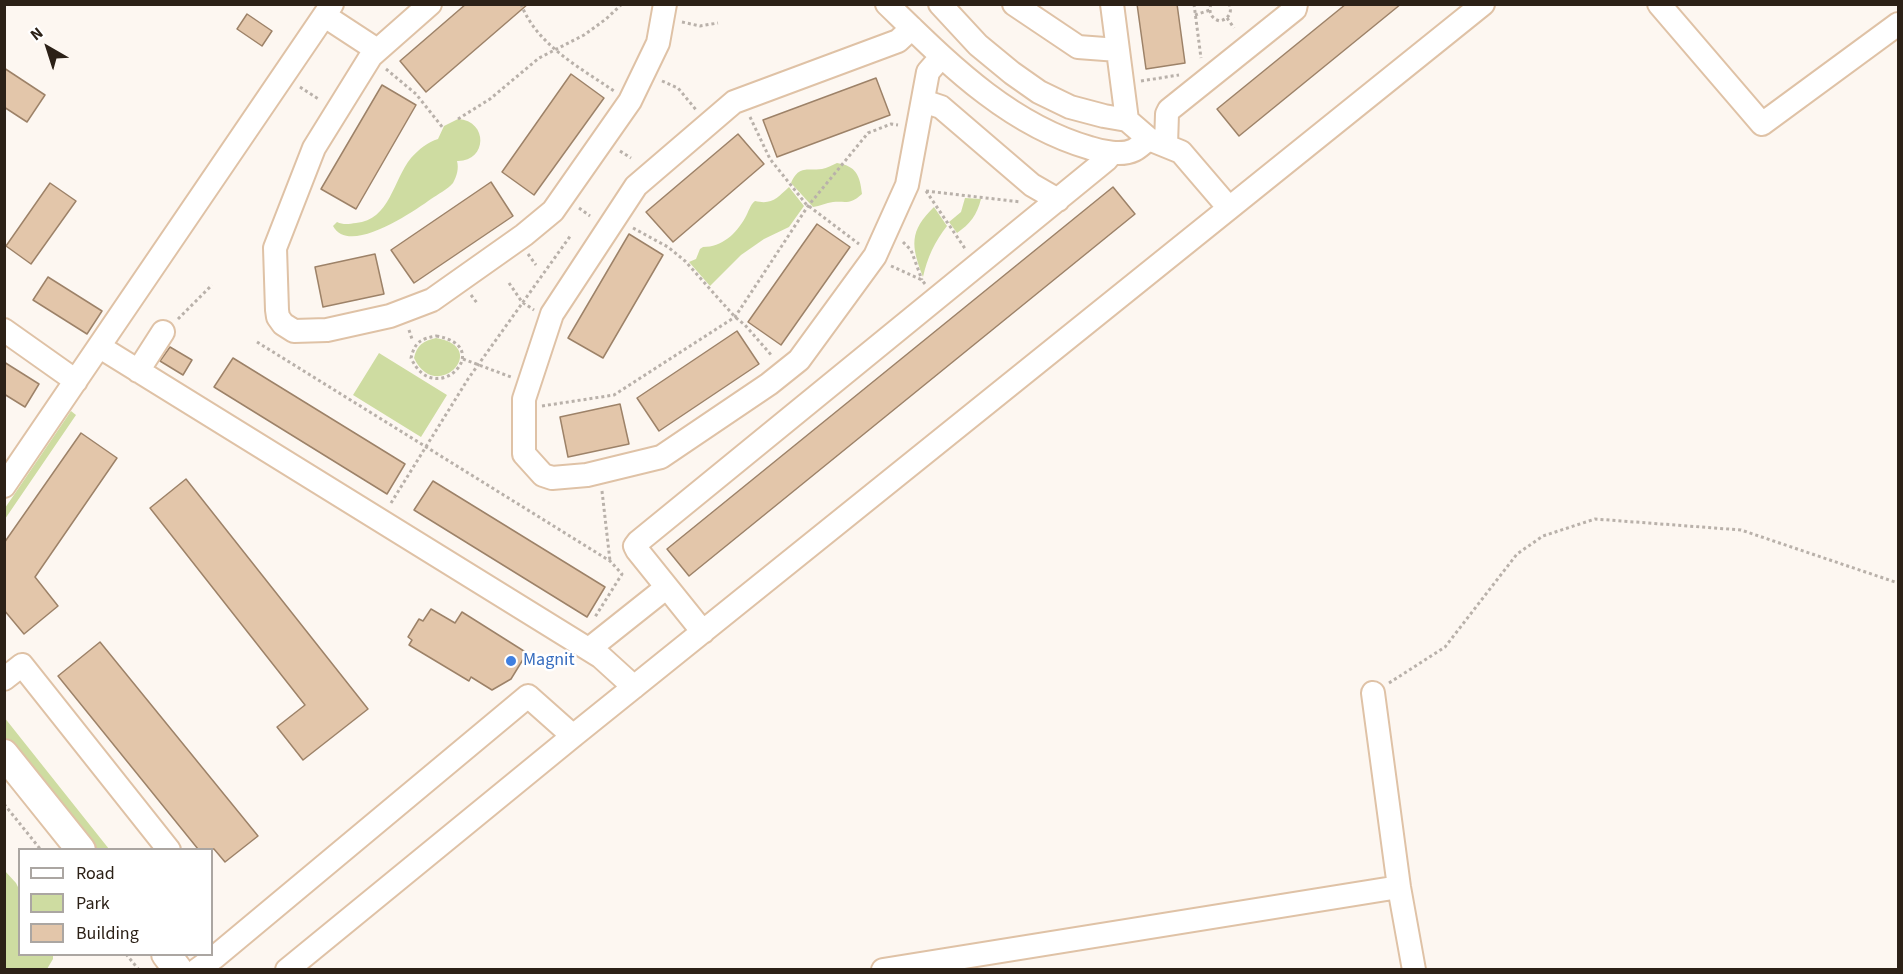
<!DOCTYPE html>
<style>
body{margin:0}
#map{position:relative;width:1903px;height:974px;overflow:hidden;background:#fdf7f1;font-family:"Source Sans 3",sans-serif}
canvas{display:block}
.frame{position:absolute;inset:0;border:6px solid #2c2117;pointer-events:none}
.legend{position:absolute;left:18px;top:848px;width:195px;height:108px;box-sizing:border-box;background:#fff;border:2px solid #aba6a2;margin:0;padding:8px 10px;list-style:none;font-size:18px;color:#2c2117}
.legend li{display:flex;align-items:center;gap:12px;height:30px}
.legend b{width:30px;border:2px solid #aba6a2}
.north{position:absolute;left:18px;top:18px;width:60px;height:60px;-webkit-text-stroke:4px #fff;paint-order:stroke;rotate:321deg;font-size:16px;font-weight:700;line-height:24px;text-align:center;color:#2c2117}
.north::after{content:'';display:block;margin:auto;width:21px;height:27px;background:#2c2117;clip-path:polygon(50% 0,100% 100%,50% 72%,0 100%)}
</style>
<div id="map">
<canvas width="1903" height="974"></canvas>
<div class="frame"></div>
<ul class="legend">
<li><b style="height:8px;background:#fff"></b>Road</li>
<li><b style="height:16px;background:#cedca1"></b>Park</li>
<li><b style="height:16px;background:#e3c6aa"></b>Building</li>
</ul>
<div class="north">N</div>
</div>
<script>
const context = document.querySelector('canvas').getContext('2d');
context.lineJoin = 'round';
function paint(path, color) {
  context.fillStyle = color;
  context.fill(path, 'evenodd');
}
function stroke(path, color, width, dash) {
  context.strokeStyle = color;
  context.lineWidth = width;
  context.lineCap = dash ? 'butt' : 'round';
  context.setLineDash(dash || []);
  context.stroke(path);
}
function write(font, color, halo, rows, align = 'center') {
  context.font = font + ' "Source Sans 3",sans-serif';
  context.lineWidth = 5;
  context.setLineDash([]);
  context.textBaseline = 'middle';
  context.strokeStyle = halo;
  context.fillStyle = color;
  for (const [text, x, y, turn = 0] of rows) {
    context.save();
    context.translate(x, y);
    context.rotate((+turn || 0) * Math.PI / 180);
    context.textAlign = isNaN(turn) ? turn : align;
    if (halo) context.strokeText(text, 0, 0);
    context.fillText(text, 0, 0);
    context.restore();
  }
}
const green = new Path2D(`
 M458 119C489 121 487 162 457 161 459 168 457 176 453 183 447 190 438 194 431 199 413 212 349 256 333 226L337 222C343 225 349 224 356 223 390 220 393 180 411 158 419 149 428 142 438 139L444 126Z
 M837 163C856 166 860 175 862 194 850 205 847 201 833 202 826 203 820 206 813 207L791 183C799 165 806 171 822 169 827 168 832 165 837 163Z
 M789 187 804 206 789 227 764 239 741 255 710 286 689 262 696 259 700 249 703 247C722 247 736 234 745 218 749 211 750 205 755 201 772 205 777 198 789 187Z
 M965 198 981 199C977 215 970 224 957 233L949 222 961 212Z
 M934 207 947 226C935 241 927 258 923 277 911 246 909 231 934 207Z
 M436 338C492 347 436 405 414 358 417 345 423 341 436 338Z
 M379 353 447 395 421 437 353 395Z
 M71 411 76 415 5 519V508Z
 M4 717 109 849H94L5 738Z
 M5 871 16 883 19 889 20 954 53 955V959L47 969H5Z`);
const building = new Path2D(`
 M466 4H528L426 92 400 61Z
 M1137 4H1177L1185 63 1146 69Z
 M1346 4H1401L1239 136 1217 109Z
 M247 14 272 31 262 46 237 29Z
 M4 68 45 95 27 122 4 107Z
 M571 74 604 98 534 195 502 172Z
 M876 78 890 115 777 157 763 120Z
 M382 85 416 105 356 209 321 189Z
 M738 134 764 164 673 242 646 212Z
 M491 182 513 216 414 283 391 250Z
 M50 183 76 201 31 264 6 246Z
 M1113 187 1135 214 689 576 667 549Z
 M817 224 850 247 781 345 748 322Z
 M629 234 663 255 603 358 568 338Z
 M375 254 384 294 323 307 315 267Z
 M48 277 102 311 87 334 33 300Z
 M737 331 759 364 659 431 637 398Z
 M170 347 192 360 183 375 160 361Z
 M233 358 405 464 387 494 214 387Z
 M4 362 39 384 25 407 4 394Z
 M620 404 629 444 568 457 560 417Z
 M81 433 117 458 35 577 58 606 24 634 4 610V543Z
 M186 479 368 709 303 760 277 727 305 705 150 508Z
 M433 481 605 587 587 617 414 510Z
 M431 609 455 623 462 612 527 653 511 679 492 690 471 677 469 681 409 645 412 640 408 637 419 619 423 621Z
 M100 642 258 836 225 862 214 849H198L58 676Z`);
const path = new Path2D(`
 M521 4C537 45 579 67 614 91
 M1194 4 1201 58
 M1211 4C1208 13 1212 19 1220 21 1228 19 1233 13 1229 4
 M1195 15 1210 10
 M1227 18 1234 28
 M682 22 700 26 718 23
 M386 69 416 94 443 128
 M662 81 678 88 697 111
 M1141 81 1179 75
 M300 87 320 100
 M750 117 770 159 806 204 859 244
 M458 119 490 99 539 58 584 35 606 19 622 4
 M620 151 631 158
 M926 191 1021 202
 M926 191 966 250
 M579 208 590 216
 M633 228 668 247 685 261 735 317 745 325 772 356
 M903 242 911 250 922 280
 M528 254 536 265
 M891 266 922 280 925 284
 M509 283 522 302 534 310
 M471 295 477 303
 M178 319 212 285
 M409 330 412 339
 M436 336C498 346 435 411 411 358 415 342 420 339 436 336Z
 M257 342 610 561 622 574 595 617
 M463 359 511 377
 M542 406 614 395 735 317 808 206 868 133 891 124 898 125
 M602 491 610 561
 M391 503 468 379 571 235
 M1389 683 1445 647 1517 554 1543 536 1595 519 1741 530 1898 583
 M4 804 41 850
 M126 954 139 970`);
const minor = new Path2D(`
 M430 4 371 56 314 148 275 248 277 310 278 317 283 324 294 331 327 330 390 316 432 300 524 235 553 211 630 101 658 43 665 4
 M887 4C947 62 1007 124 1090 148 1102 152 1122 156 1134 150 1140 147 1144 142 1149 139
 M940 4 978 45 1012 73 1039 92 1070 107 1104 116 1127 120 1149 139 1181 152 1229 208
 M1014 4 1078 47 1118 50
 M1112 4 1127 120
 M1659 4 1762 124 1898 24
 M325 16 377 50
 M912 28 898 41 734 102 636 186 552 314 524 399V454L543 475 552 478 587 475 661 457 769 384 799 360 875 256 907 185 928 72 941 57
 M923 101 941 107 1032 185 1058 200
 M1166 145 1167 114 1169 110 1295 9 1296 4
 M4 330 76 381
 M100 347 601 657 634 687
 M138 371 163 332
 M4 486 332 4
 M703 632 637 550 635 546 638 542 1106 160 1112 153
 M589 649 667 587
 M4 679 22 665 169 850
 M1373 693 1399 887 1414 970
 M197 970 215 957 528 696 573 736
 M287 970 573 736 1483 4
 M883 970 1399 887`);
const major = new Path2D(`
 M4 754 81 850
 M166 954 178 970`);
const markers = [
 [511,661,6,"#3f7fe0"]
];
const shopNames = [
 ["Magnit",523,661]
];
paint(green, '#cedca1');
paint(building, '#e3c6aa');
stroke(building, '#9d8268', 1.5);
stroke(minor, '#dfc2a6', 26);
stroke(major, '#dfc2a6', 32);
stroke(path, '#b9b1aa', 3, [3, 3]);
stroke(minor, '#fff', 22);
stroke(major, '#fff', 28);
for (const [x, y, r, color] of markers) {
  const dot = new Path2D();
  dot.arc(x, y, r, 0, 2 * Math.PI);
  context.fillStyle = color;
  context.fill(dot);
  stroke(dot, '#fff', 2);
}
write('18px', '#366cbe', '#fff', shopNames, 'left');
</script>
